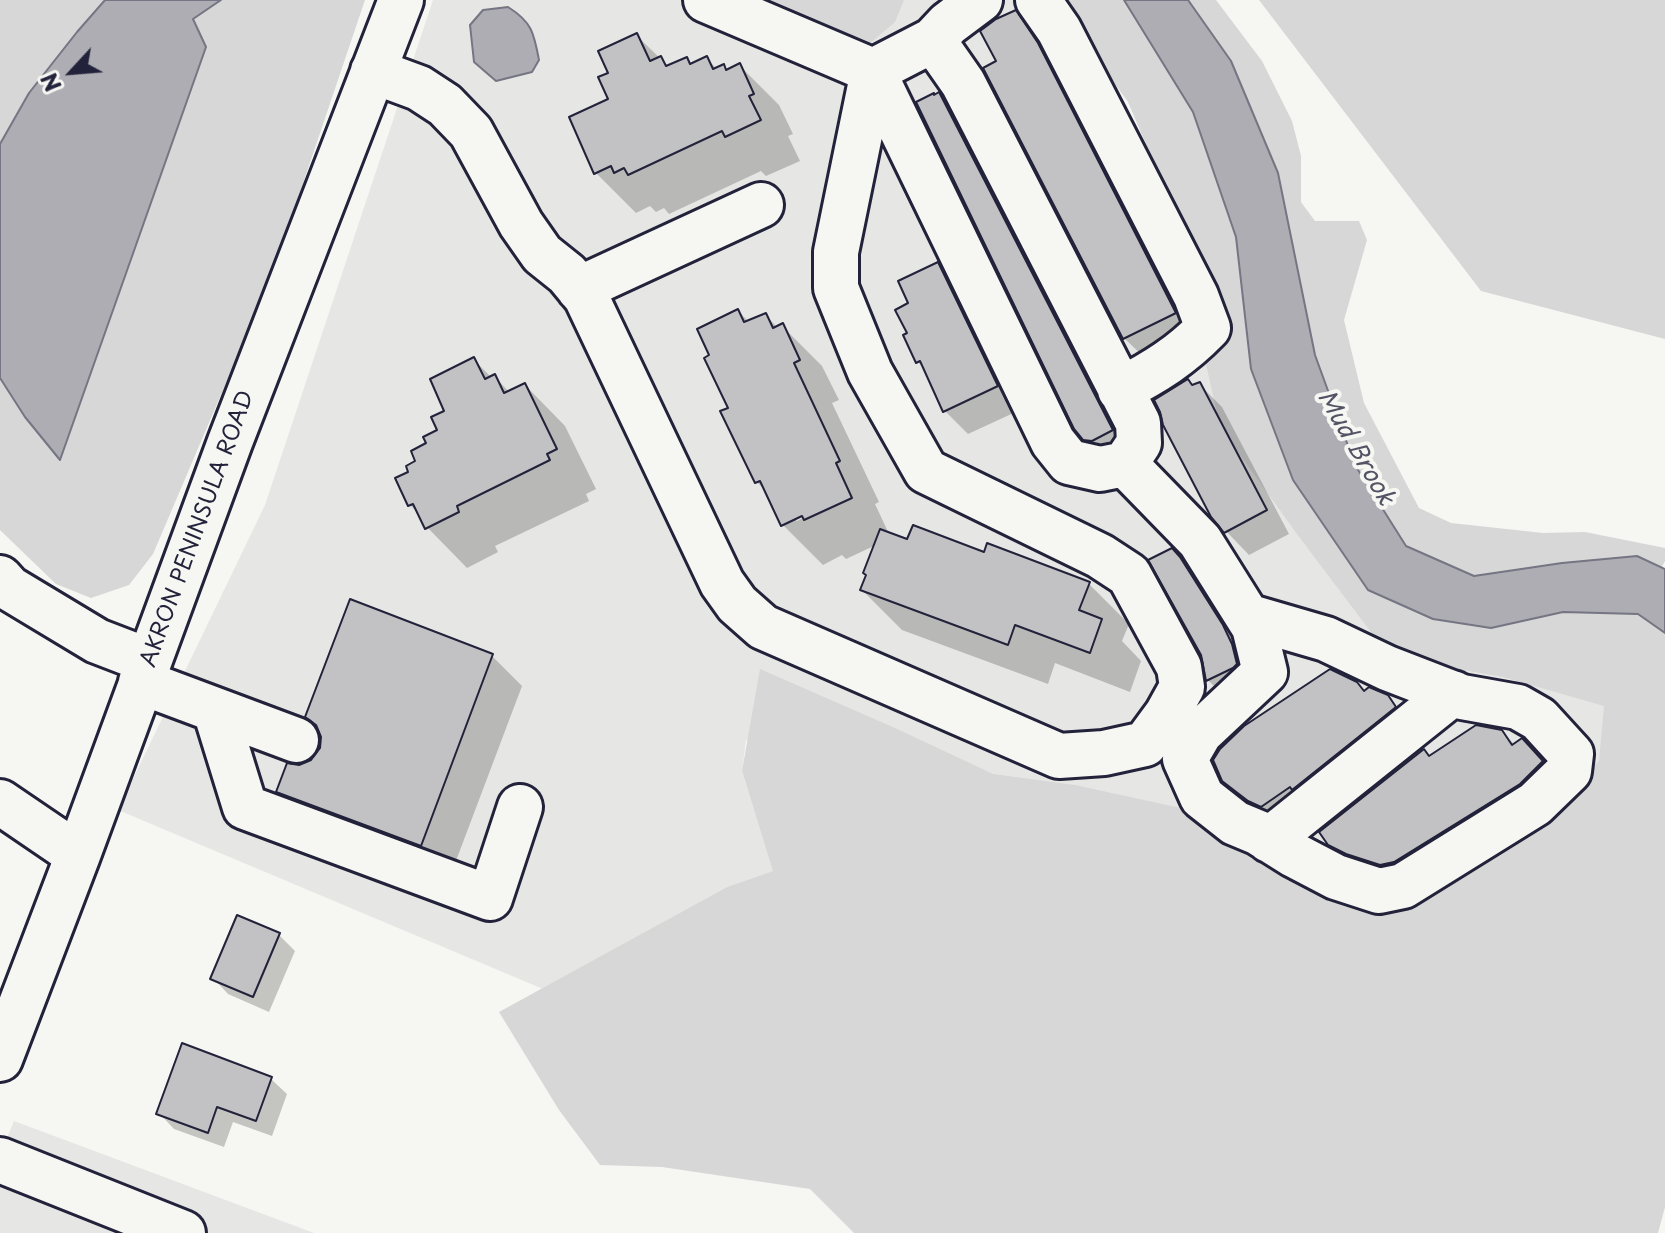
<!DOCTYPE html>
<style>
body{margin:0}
#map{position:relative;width:1665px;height:1233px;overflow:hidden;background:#f6f6f2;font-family:"Playpen Sans",sans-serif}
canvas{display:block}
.north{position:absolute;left:32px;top:32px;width:80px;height:80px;-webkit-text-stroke:6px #f6f6f2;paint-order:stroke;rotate:244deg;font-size:22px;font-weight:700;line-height:32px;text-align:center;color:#22223b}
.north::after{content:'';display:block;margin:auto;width:28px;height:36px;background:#22223b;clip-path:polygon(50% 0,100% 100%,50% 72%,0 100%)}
</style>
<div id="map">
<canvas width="1665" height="1233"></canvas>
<div class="north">N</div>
</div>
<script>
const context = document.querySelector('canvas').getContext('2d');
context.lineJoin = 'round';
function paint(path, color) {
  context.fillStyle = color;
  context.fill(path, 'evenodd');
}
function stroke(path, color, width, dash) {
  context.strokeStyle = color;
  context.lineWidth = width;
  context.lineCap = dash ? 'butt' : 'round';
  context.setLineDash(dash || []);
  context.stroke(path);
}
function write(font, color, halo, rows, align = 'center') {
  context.font = font + ' "Playpen Sans",sans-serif';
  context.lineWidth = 8;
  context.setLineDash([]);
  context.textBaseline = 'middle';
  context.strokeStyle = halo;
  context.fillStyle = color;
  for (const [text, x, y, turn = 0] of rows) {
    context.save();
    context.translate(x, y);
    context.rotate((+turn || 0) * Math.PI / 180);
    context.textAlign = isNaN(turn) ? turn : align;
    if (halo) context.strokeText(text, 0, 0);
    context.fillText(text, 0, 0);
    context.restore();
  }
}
const built = new Path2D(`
 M433 0H1074L1380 613 1591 693 1644 729 1285 1003 746 740 742 772 774 871 727 887 543 989 118 810 265 505Z
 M14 1121 314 1233H0V1155Z`);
const green = new Path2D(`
 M0 0H365L272 275 153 554 129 585 91 598 56 584 0 530Z
 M741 0H904L895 22 868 45 837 39Z
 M1055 0H1216L1262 61 1292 121 1301 156V202L1315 221H1359L1367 240 1344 320 1364 403 1419 508 1451 523 1543 533 1585 532 1665 548V561L1639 613 1665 633V1207L1658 1233H854L810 1189 662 1167 600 1165 559 1110 499 1012 727 887 773 871 742 771 760 669 895 728 993 774 1075 785 1190 810 1382 899 1545 811 1599 761 1604 706 1503 677 1434 665 1386 652 1297 534 1220 427 1202 346 1192 253 1128 102Z
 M1259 0H1665V339L1481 291Z`);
const water = new Path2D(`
 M105 0H221L193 19 206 47 60 460 25 417 0 378V144L29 93 77 32Z
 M1124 0H1188L1231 61 1278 173 1315 355 1355 465 1406 546 1474 576 1562 563 1637 556 1665 569V633L1638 614 1563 612 1491 628 1433 619 1368 590 1293 480 1251 369 1236 237 1193 112Z
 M508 7C532 22 534 33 539 60L532 72 496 81 474 62 470 25 483 10Z`);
const shadow = new Path2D(`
 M1015 12 1039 35 1196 332 1148 361 1124 338 999 62Z
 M636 35 669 67 686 59 693 65 707 59 717 69 723 66 728 71 739 65 779 105 793 134 788 136 800 161 766 176 761 171 669 214 664 208 656 212 650 206 636 213 596 173 611 100V74Z
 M939 95 962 118 1135 453 1109 462 1085 438Z
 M938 265 961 288 1020 410 968 434 945 411 927 371 917 361 909 334Z
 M738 311 749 322 765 315 778 328 782 326 822 366 839 400 832 403 879 502 875 504 889 534 908 541 985 554 1089 584 1129 624 1122 641 1141 661 1130 692 1055 663 1048 684 902 630 862 590 876 545 846 559 842 555 823 565 783 525 768 493 757 482 730 408ZM812 513 797 521 794 518Z
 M474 360 492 378 495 377 510 393 525 385 565 426 596 489 586 494 589 501 495 546 498 552 467 568 427 527 422 517 410 505 397 479 411 472 429 444 440 431 447 412Z
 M1199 384 1222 407 1289 534 1249 555 1226 531 1193 387Z
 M1172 551 1196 575 1238 643 1248 662 1224 696 1208 680 1203 654Z
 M492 656 522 686 451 874 309 821 279 791 300 767 313 761 322 749Z
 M1365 692 1387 697 1411 721 1273 824 1248 804 1224 780Z
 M1501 731 1515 745 1521 740 1565 785 1417 885 1354 868 1329 843 1430 758Z
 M238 918 279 935 295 951 269 1012 228 994 213 978Z
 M271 1079 287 1094 272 1136 233 1122 224 1147 174 1129 159 1113Z`);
const building = new Path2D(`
 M1016 10 1038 43 1176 313 1123 339 983 68 996 61 980 31 996 19Z
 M637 33 650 61 661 56 666 66 687 57 690 64 707 56 713 69 724 64 726 70 740 63 754 94 749 96 761 120 725 137 722 131 628 175 624 168 614 173 611 166 594 174 569 117 608 99 598 77 608 73 598 51Z
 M939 92 1113 430 1092 441 1083 440 1074 429 916 102 934 93V95Z
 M938 262 998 386 943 412 920 361 916 363 903 335 907 333 895 310 908 303 898 281Z
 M738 309 744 322 766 313 773 328 783 323 800 360 794 363 840 461 836 463 852 498 804 520 802 516 781 526 760 481 755 483 720 411 728 408 704 358 709 355 697 329Z
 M474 357 485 379 495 374 504 393 525 383 557 449 547 454 550 460 457 506 459 512 425 529 413 504 408 506 395 478 408 472 406 466 415 461 411 451 426 443 423 437 437 430 431 417 444 411 430 379Z
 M1188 379 1192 385 1200 382 1267 510 1224 533 1211 517 1163 425 1160 412 1154 400Z
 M913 525 984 552 987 543 1090 582 1079 610 1102 619 1090 653 1015 625 1008 645 860 590 866 575 863 573 880 529 907 539Z
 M1172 548 1180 557 1223 625 1232 644 1237 664 1233 668 1206 681 1201 655 1148 560Z
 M350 599 493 654 421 846 276 792 287 763 299 765 311 760 320 748 321 737 316 725 305 717Z
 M1330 669 1357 682 1364 691 1369 687 1388 695 1396 707 1292 790 1290 787 1261 807 1248 801 1222 781 1213 760 1220 749 1244 726Z
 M1476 725 1502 730 1512 745 1522 738 1543 761 1520 784 1394 862 1380 865 1346 854 1328 845 1319 832 1424 749 1429 756Z
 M237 915 280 933 253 997 210 979Z
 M182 1043 272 1077 256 1121 217 1107 208 1133 156 1114Z`);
const minor = new Path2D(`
 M706 0 873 71 1053 442 1069 462 1100 469 1125 464 1139 443 1138 423 963 83 933 40 873 71
 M1038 0 1059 30 1196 296 1208 328C1181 356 1155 372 1120 390
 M933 40 948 24 980 0
 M373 71 419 88 445 105 471 132 521 224 542 254 567 274 586 297 722 583 737 604 763 627 1059 756 1104 753 1145 744 1167 714 1182 687 1179 667 1129 575 1100 556 926 471 870 372 836 288V252L873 71
 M579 289 761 205
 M1125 464 1200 541 1254 627 1265 672 1200 733 1185 759 1202 797 1235 823 1259 833 1294 855 1336 877 1379 891 1403 886 1535 804 1569 771 1571 754 1539 719 1518 707 1462 697 1387 668 1326 639 1247 616
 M0 578 9 588 97 641 149 661
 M141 682 296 740
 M215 710 245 807 490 898 520 807
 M0 802 78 855
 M1269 840 1453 693
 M0 1059 78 855 230 442 401 0
 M0 1160 183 1233`);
const streetNames = [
 ["AKRON PENINSULA ROAD",198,529,-70]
];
const waterNames = [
 ["Mud Brook",1355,448,60]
];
paint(built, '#e6e6e4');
paint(green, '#d7d7d7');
paint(water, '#adadb3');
stroke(water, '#757583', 2);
paint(shadow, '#0003');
paint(building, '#c2c2c4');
stroke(building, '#22223b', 2);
stroke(minor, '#22223b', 50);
stroke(minor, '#f6f6f2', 44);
write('22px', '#22223b', '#f6f6f2', streetNames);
write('italic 24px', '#535365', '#f6f6f2', waterNames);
</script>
